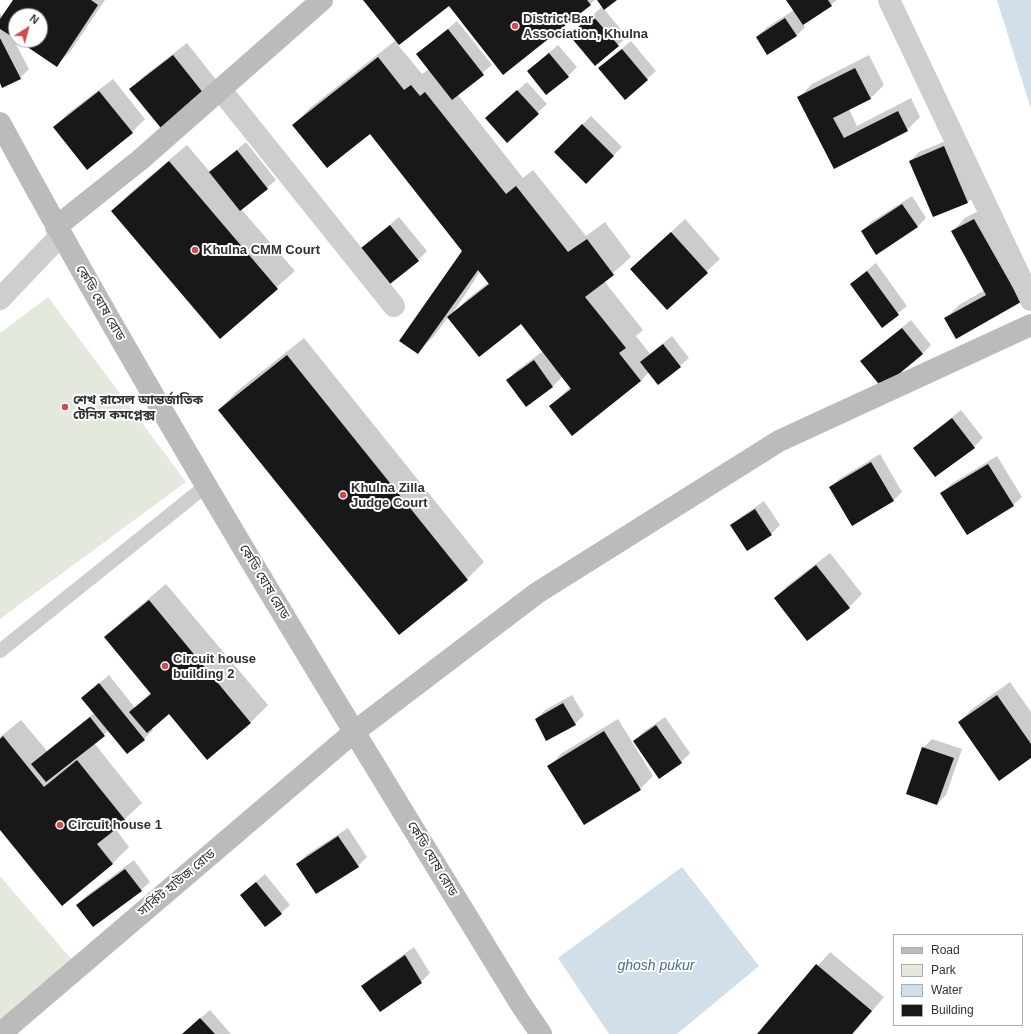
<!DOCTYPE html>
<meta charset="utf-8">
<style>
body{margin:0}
#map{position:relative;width:1031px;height:1034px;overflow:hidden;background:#fff;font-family:Helvetica,sans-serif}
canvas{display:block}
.legend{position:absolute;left:893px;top:934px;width:130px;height:92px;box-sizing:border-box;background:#fff;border:1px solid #adadad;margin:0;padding:5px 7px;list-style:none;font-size:12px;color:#313131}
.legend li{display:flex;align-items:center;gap:8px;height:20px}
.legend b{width:20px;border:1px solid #adadad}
.north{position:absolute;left:8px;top:8px;width:40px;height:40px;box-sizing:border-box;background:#fff;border:1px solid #adadad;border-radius:50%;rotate:36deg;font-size:11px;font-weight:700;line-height:16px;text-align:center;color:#313131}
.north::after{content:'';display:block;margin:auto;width:14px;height:18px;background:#d2494f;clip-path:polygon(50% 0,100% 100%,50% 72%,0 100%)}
</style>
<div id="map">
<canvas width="1031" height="1034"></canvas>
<ul class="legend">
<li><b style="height:5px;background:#bbb"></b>Road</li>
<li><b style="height:11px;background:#e4e9de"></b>Park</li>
<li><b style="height:11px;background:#d0dfe9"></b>Water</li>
<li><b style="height:11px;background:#181818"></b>Building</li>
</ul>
<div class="north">N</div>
</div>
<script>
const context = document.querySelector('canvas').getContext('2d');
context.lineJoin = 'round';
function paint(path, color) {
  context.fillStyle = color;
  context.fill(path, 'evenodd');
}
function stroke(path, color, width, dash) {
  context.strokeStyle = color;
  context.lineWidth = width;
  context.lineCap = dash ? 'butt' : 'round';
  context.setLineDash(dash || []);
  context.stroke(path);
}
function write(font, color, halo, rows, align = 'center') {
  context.font = font + ' Helvetica,"Noto Sans Bengali",sans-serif';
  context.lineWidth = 4;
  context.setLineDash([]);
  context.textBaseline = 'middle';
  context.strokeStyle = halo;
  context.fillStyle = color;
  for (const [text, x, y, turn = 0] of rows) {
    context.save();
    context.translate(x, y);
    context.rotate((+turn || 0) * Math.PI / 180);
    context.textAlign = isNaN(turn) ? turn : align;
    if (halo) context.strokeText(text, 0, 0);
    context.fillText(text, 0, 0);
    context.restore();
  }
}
const green = new Path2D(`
 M48 297 186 482 0 619V333Z
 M0 876 73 961 0 1023Z`);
const water = new Path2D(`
 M997 0H1031V109Z
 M682 867 759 966 677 1034H609L558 958Z`);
const shadow = new Path2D(`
 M14 0H105L70 52 56 65 19 40H40V16H16V38L11 35 29 69 20 78 0 81V13L2 17Z
 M364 0H595L504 74 449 5 398 45 422 74 429 69 417 54 457 21 492 65 457 94 523 178 533 170 586 236 605 222 631 257 604 281 643 330 636 336 650 354 672 336 689 358 680 366 649 372 641 381 551 406 571 386 563 376 553 386 526 406 507 380 516 371 543 351 521 323 448 317 435 335 418 352 464 251 370 132 293 125 311 107 396 40ZM480 272 489 282 466 300 452 314Z
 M598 0H615L604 9 627 37 618 45 570 35 603 6Z
 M787 0H837L803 24 805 27 796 36 757 37 766 28 794 10Z
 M631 41 656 71 647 79 608 60Z
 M187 43 220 85 207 98 131 89 144 76Z
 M558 45 577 67 568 76 528 71Z
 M869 55 884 85 871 98 849 109 857 126 911 98 920 117 907 130 835 167 799 97 812 84Z
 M113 79 145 119 132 132 54 128 67 114Z
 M527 82 547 104 507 141 495 110Z
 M591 116 622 147 586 183 555 152Z
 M953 138 976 194 968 202 934 216 910 161 919 152Z
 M246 142 276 180 241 209 295 271 220 337 112 211 129 194 187 145 210 172Z
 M912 196 926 218 917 227 862 231 871 222Z
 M988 206 1031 284 946 318 959 305 985 290 952 232 965 218Z
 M399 217 427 251 418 260 362 248Z
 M685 219 720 259 667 308 645 256Z
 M876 263 907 306 882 326 851 284Z
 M911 320 931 345 922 354 862 361Z
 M304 338 484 562 467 579 219 410 236 392Z
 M961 410 983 438 974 447 914 448Z
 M880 454 902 492 894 500 830 488 839 479Z
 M997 456 1022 497 1013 505 942 493 951 484Z
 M764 501 780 525 771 534 732 525 741 517Z
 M830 553 862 594 849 607 775 598 788 585Z
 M166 584 268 705 251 722 169 713 151 728 153 730 144 739 127 753 108 731 94 743 142 803 115 828 129 847 112 864 0 828V737L21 720 47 751 94 713 82 698 109 675 135 708 151 692 106 637 123 620Z
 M1010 682 1031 712V757L959 722 972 709Z
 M572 695 584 715 575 724 536 719 545 710Z
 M665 717 690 753 681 762 659 777 634 741 643 732Z
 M618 719 653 776 640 789 549 767 562 753Z
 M932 739 962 749 946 795 937 804 923 748Z
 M348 828 367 857 358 866 298 864 306 855Z
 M134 860 150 882 141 890 77 905 86 896Z
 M265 874 290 905 281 913 241 895Z
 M414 947 430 973 421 982 362 986 371 978Z
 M830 952 884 997 853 1034H759Z
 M210 1010 231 1034H182Z`);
const building = new Path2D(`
 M13 0H91L98 5 57 67 17 40H40V16H16V39L0 29V19Z
 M363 0H587L591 5 503 75 449 6 399 45Z
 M597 0H617L604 10Z
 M786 0H828L832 6 803 25Z
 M592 15 619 46 595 66 569 35Z
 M785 18 797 36 767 55 756 37Z
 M448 29 484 75 452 100 416 54Z
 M0 38 21 79 2 88 0 83Z
 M622 49 648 80 625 100 598 68Z
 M549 53 569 77 546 95 527 71Z
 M173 55 208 99 165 133 129 89Z
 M378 57 404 90 411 85 420 96 425 92 506 194 516 186 568 252 587 239 614 275 585 297 626 348 619 353 641 381 572 436 549 406 571 389 521 324 479 357 447 317 489 284 478 270 418 354 399 341 462 251 370 134 327 168 292 125Z
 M855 68 871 99 833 118 844 138 898 111 908 131 834 169 797 97Z
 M517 90 539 114 507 143 485 118Z
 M99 91 133 133 87 170 53 127Z
 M582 124 614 156 586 184 554 152Z
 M944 146 968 203 933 217 909 161Z
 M237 150 268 189 240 211 209 172Z
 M169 161 278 289 220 339 111 211Z
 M902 204 918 227 876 255 861 231Z
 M974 219 1021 302 956 339 944 318 986 295 951 231Z
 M390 225 419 261 390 284 361 248Z
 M671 232 708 273 667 310 630 269Z
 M867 271 899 315 882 328 850 284Z
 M902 328 923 354 882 388 860 361Z
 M663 344 681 367 658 385 640 362Z
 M287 355 468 580 399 635 218 410Z
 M534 360 553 387 526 407 506 380Z
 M952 418 975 448 935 477 913 448Z
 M871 462 894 501 852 526 829 487Z
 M988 464 1014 506 967 535 940 493Z
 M755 509 772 535 747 551 730 525Z
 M816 565 850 608 807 641 774 598Z
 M149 600 251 723 207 760 169 714 147 733 129 712 151 694 104 637Z
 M99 683 145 740 127 754 81 698Z
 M997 695 1031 744V758L999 781 958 722Z
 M563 703 576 725 546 741 535 719Z
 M90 717 105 736 46 782 31 764Z
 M656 725 682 763 659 779 633 741Z
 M604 731 641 790 584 825 547 766Z
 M3 736 44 787 77 760 126 821 97 844 113 864 62 906 0 830V739Z
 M922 747 954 758 937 805 906 794Z
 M338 836 359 867 316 894 296 864Z
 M125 869 142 891 93 927 76 905Z
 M256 882 282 914 265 927 240 895Z
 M405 955 422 983 380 1012 361 986Z
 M816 964 872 1011 852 1034H757Z
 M200 1018 215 1034H182Z`);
const lane = new Path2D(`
 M0 651 207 485`);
const street = new Path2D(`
 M889 0 1031 300
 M220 89 394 306
 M0 299 61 235`);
const secondary = new Path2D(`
 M0 123C162 422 342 712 520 1003L541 1034
 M56 227 140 160 322 0
 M0 1034 354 732 537 593 779 441 1031 325`);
const markers = [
 [515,26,4,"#d2494f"],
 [195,250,4,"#d2494f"],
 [65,407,4,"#d2494f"],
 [343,495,4,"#d2494f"],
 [165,666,4,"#d2494f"],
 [60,825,4,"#d2494f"]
];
const poiNames = [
 ["District Bar",523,19],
 ["Association, Khulna",523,34],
 ["Khulna CMM Court",203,250],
 ["শেখ রাসেল আন্তর্জাতিক",73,400],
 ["টেনিস কমপ্লেক্স",73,415],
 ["Khulna Zilla",351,488],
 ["Judge Court",351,503],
 ["Circuit house",173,659],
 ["building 2",173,674],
 ["Circuit house 1",68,825]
];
const streetNames = [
 ["কেডি ঘোষ রোড",100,303,60],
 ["কেডি ঘোষ রোড",264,582,59],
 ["কেডি ঘোষ রোড",432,859,59],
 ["সার্কিট হাউজ রোড",177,883,-40]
];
const waterNames = [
 ["ghosh pukur",656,966]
];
paint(green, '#e4e9de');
paint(water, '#d0dfe9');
paint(shadow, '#0003');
paint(building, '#181818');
stroke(lane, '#cecece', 14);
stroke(street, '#cecece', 22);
stroke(secondary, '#bbb', 22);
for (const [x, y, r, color] of markers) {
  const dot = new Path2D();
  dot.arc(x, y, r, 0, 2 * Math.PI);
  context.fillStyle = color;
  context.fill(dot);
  stroke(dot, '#fff', 1.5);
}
write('bold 13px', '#313131', '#fff', poiNames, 'left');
write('13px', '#313131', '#fff', streetNames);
write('italic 14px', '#476e8a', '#fff', waterNames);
</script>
